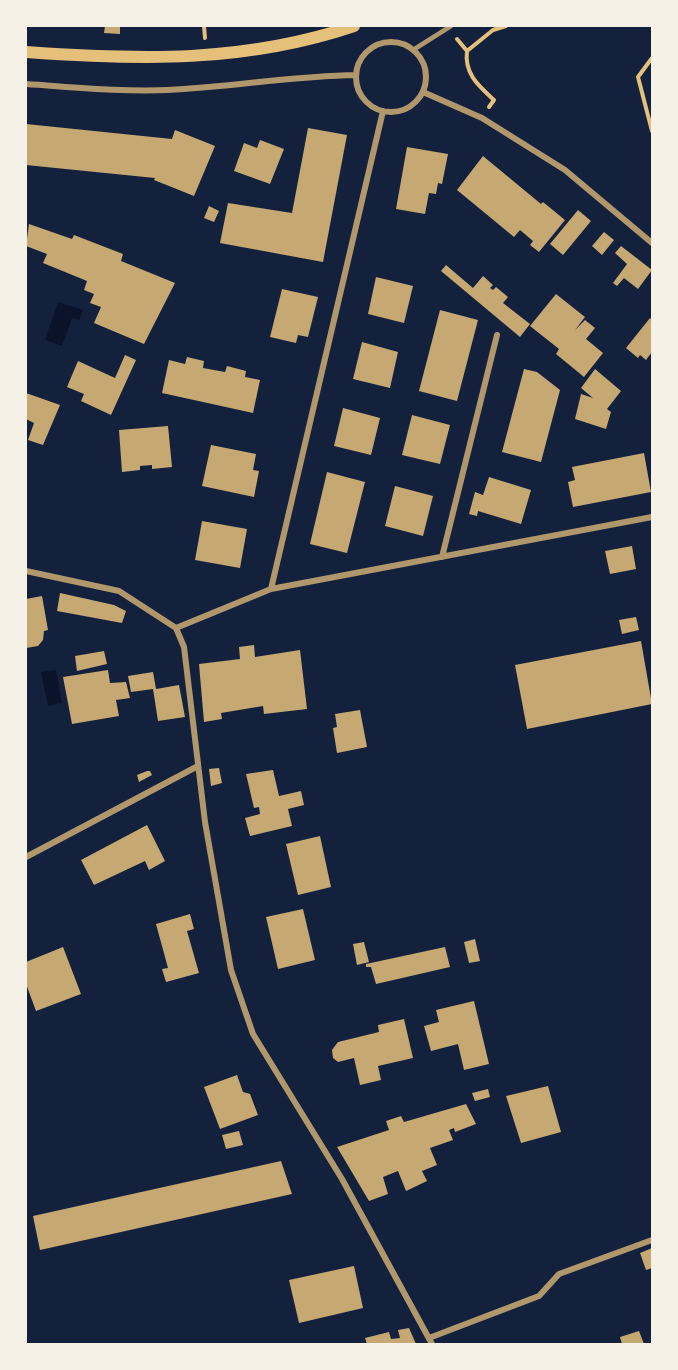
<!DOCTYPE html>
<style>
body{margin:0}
#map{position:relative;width:678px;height:1370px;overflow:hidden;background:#14213d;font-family:"DM Sans",sans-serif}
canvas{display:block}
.frame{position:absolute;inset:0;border:27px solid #f6f1e7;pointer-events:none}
</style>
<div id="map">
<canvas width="678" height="1370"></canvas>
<div class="frame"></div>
</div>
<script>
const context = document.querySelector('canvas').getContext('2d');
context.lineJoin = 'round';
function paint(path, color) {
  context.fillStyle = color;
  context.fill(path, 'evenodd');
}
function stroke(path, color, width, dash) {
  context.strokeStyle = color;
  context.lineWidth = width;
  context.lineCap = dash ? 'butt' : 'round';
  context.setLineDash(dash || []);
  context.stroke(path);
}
const water = new Path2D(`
 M58 302 83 310 79 320 72 318 62 346 45 340Z
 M56 670 62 703 48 706 41 672Z`);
const building = new Path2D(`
 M105 26H120V34L104 33Z
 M26 124 172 139 175 130 215 146 194 196 154 180 155 178 26 165Z
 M308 128 347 135 323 262 220 243 228 203 292 213Z
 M260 140 284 149 270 184 234 171 244 143 257 148Z
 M407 147 448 154 442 184 438 183 436 194 429 193 425 214 396 209Z
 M483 156 541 204 543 202 565 220 539 252 530 245 533 241 520 230 514 237 457 190Z
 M209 206 219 211 214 222 204 218Z
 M578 210 591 221 563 255 550 244Z
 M29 224 72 239 74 235 123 254 121 261 175 283 144 344 94 323 101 307 90 303 94 294 84 290 87 281 43 263 47 254 26 246Z
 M604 232 614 240 602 255 592 246Z
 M621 246 652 270 638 289 624 278 617 286 613 283 627 264 615 253Z
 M446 265 473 288 483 276 493 285 490 288 493 290 496 287 508 297 503 303 530 324 520 337 441 271Z
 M376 277 413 286 404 323 368 314Z
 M282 289 318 297 308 337 298 335 296 343 270 337Z
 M556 294 585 317 575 330 585 320 595 328 586 339 603 353 584 377 556 354 559 349 530 326Z
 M440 310 478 320 457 401 419 391Z
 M650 318 652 320V352L646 360 640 355 638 358 626 348Z
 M362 342 398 352 390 388 353 379Z
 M125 355 136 360 111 415 81 401 84 394 67 387 78 361 115 378Z
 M187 357 204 361 203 368 225 372 227 366 246 371 245 377 260 380 253 413 162 393 169 360 185 364Z
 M524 369 537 372 560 390 541 462 502 452Z
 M595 369 621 391 607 409 611 412 606 429 575 419 581 394 593 398 581 388Z
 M26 393 60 405 43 445 28 440 34 423 26 419Z
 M343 408 380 418 371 455 334 446Z
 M412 415 450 425 440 464 402 455Z
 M168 426 172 467 152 469V465L140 466V470L122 472 119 430Z
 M211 445 256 454 253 470 259 471 254 497 202 486Z
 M644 453 651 492 573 507 568 482 575 480 572 467Z
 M327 472 365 482 347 553 310 544Z
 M489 477 531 490 521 524 478 511 477 516 469 514 475 492 483 495Z
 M395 486 433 496 423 536 385 526Z
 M202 521 247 529 240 568 195 560Z
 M632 546 636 569 610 574 605 551Z
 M60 593 114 605 126 611 122 623 57 611Z
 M42 596 48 630 44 631 43 640 38 646 26 648V599Z
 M636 617 639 630 622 634 619 620Z
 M641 641 652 704 527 729 515 665Z
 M254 645 255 657 300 650 307 709 264 714 263 706 221 713 222 719 204 722 199 664 240 659 239 647Z
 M104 651 107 664 77 671 75 656Z
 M108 670 110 683 126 682 130 698 116 700 119 716 72 724 63 677Z
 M153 672 156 689 179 685 185 717 158 721 153 689 131 692 128 676Z
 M360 710 367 747 337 753 333 728 337 727 335 714Z
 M219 768 222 783 211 786 209 769Z
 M273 770 279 796 301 791 304 805 288 809 292 826 250 836 245 818 260 814 259 807 254 808 246 774Z
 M147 771H150L152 775 139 782 137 775Z
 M147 825 165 861 149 870 145 861 94 885 81 860Z
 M320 836 331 887 298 895 286 844Z
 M303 909 315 960 278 969 266 917Z
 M190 914 194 929 187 931 199 973 166 982 162 969 168 968 156 924Z
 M475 939 480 961 469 963 464 942Z
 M364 942 369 962 357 965 353 944Z
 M63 947 81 994 36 1011 26 984V962Z
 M445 947 450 967 376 984 371 967H366V964Z
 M474 1001 489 1064 464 1070 458 1044 431 1051 424 1026 439 1022 436 1010Z
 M404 1019 413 1058 378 1066 381 1080 360 1085 354 1058 338 1062 333 1058 332 1050 338 1042 379 1032 378 1025Z
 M237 1075 243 1092 250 1094 258 1115 220 1129 204 1087Z
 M548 1086 561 1132 521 1143 506 1096Z
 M488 1089 490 1097 475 1101 472 1093Z
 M466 1104 476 1124 455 1132 454 1128 449 1130 453 1140 430 1148 437 1165 422 1171 427 1181 406 1191 398 1171 383 1177 388 1194 369 1201 337 1147 389 1130 386 1121 401 1116 404 1122Z
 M239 1131 243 1145 226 1149 222 1135Z
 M281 1161 292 1194 40 1250 33 1216Z
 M652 1248V1268L646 1270 640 1253Z
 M354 1266 363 1308 299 1323 289 1280Z
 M409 1328 416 1344H367L365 1338 389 1332 391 1339 400 1338 398 1330Z
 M639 1331 644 1344H622L620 1337Z`);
const path = new Path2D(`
 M204 26 205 38
 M457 39 467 51
 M652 58 638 77 652 131
 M489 107 494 100C479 86 464 74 467 51L493 30 506 26`);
const service = new Path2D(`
 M413 50 451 26`);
const minor = new Path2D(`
 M356 77a35 35 0 1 1 70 0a35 35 0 1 1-70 0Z
 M26 84C73 87 121 92 168 90 231 87 293 76 356 75
 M423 92 482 118 565 170 652 243
 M442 557 497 335
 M26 571 119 591 176 628 184 647 205 822 231 970 253 1034 342 1179 432 1344
 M271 589 383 111
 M176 628 271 589 652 517
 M26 857 198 766
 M429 1338 539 1296 559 1274 652 1240`);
const secondary = new Path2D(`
 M26 52C140 60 244 63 354 26`);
paint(water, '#0b132b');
paint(building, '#c6a872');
stroke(path, '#e5c07b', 4);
stroke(service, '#b1986c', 4.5);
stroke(minor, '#b1986c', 6);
stroke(secondary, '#e5c07b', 12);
</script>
